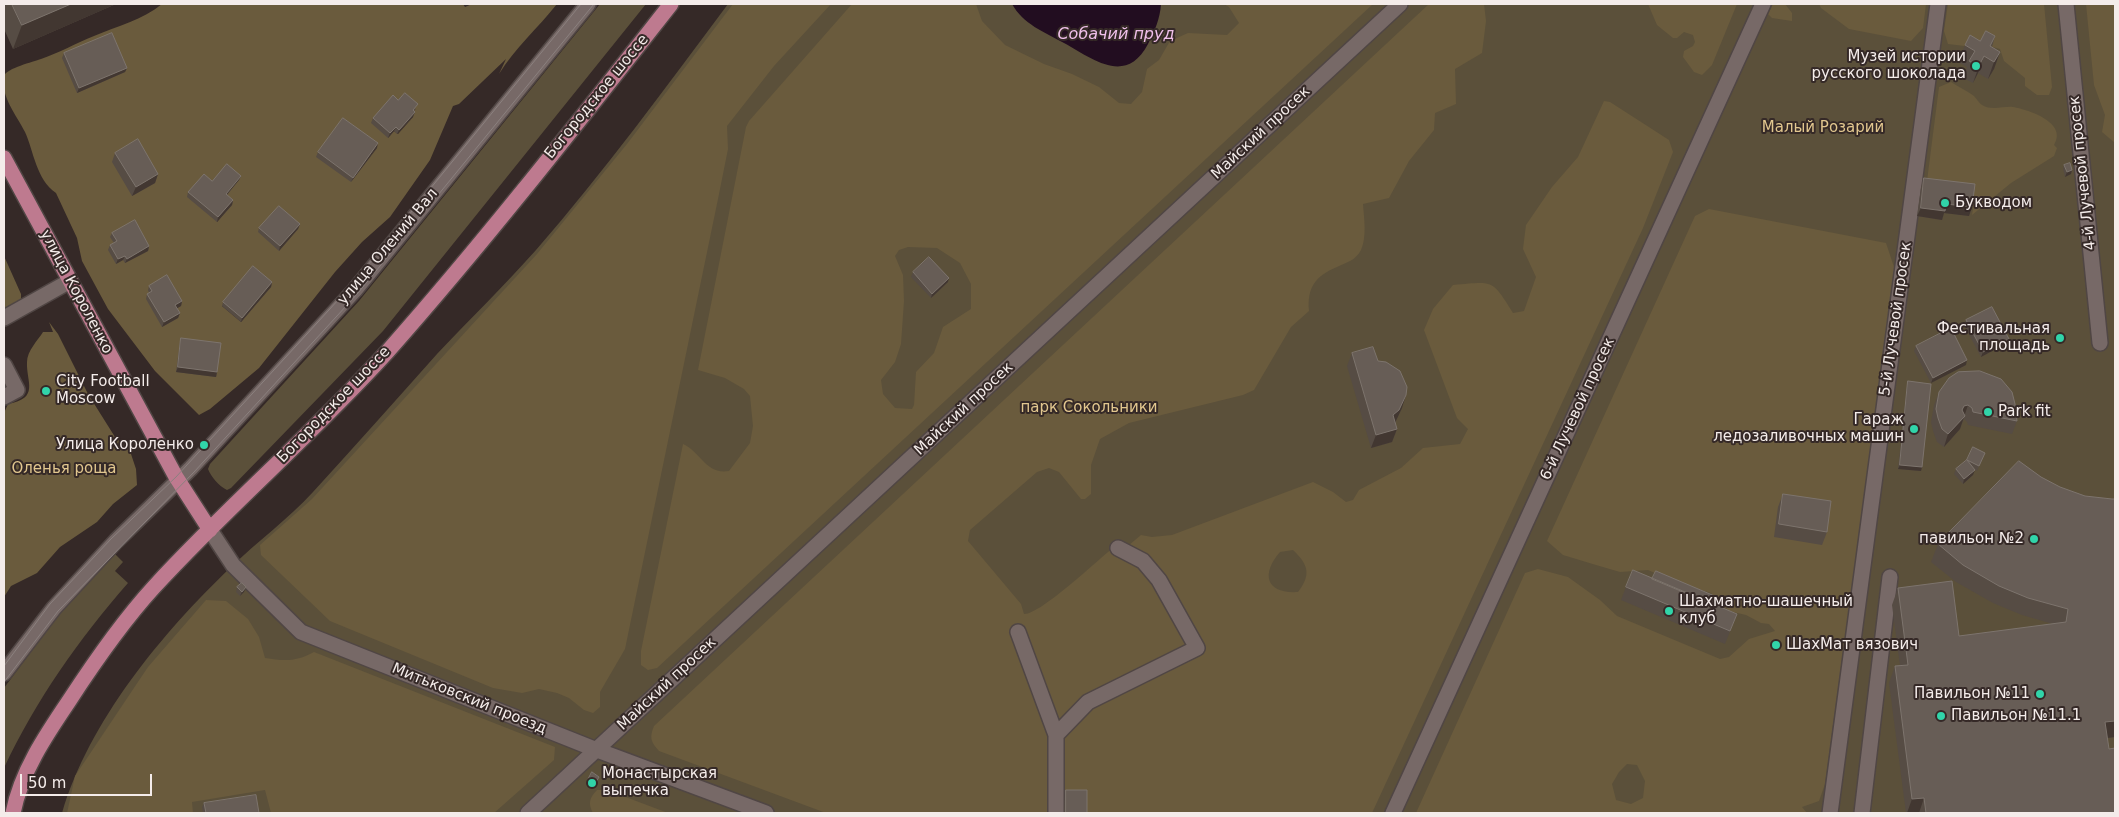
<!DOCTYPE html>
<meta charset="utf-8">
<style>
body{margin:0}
#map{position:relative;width:2119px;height:817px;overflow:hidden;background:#352927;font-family:"DejaVu Sans",sans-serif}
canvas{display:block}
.frame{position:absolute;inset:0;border:5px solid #f4ecea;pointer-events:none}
.scale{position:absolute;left:20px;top:774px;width:132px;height:22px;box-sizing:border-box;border:2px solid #f4ecea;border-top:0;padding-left:6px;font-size:15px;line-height:18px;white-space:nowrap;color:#f4ecea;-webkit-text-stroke:4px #352927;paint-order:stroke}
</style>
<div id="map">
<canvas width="2119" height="817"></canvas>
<div class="frame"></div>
<div class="scale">50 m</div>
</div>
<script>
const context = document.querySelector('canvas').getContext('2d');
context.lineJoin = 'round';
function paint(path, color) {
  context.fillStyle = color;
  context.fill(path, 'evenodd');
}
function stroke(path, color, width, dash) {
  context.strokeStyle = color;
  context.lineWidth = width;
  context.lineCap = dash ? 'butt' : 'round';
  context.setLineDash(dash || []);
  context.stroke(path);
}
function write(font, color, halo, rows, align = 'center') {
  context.font = font + ' "DejaVu Sans",sans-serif';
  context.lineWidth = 4;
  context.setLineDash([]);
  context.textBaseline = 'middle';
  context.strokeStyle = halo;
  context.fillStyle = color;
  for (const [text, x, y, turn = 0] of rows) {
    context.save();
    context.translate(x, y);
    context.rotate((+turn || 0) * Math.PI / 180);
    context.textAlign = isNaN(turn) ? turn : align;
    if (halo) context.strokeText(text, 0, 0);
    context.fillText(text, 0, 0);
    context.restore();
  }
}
const green = new Path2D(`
 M600 4H646L383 331 231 488 227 490C219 486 211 477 208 469L210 464 359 301Z
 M728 4H2115V813H62C89 721 162 633 231 567 258 541 288 519 313 492 355 446 396 400 437 354 470 319 504 286 536 250 604 172 666 87 728 4Z
 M115 554 123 562 115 571 128 583C79 639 36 700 4 768V688L60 613Z`);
const forest = new Path2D(`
 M162 4H463L465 7 472 4H557C538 28 515 48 499 74L506 59 459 104 453 106 430 160 390 217 362 242 335 272 259 368 210 409 199 415 155 371 108 309 82 261 77 238 56 193C36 179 34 152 25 132 17 116 0 96 4 76 7 68 33 62 41 59 59 53 76 43 94 36 117 26 143 20 162 4ZM403 97 413 117 398 134 394 131 388 138ZM210 186 231 205 217 222ZM270 287 241 322 222 306Z
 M733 4H831L774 66 727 126 728 149 718 199 625 649 600 692V707L593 713 584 710 569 698 557 693 539 689 522 693 493 688 330 621 261 555 260 545 312 499 537 254 627 144Z
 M852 4H976L982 21 1005 45 1044 64 1072 74 1099 87 1119 103 1131 104 1142 92 1147 69 1159 60 1170 41 1188 33 1227 35 1239 23 1229 7 1224 4H1373L657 668 648 670 641 665V651L683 444C701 452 706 475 729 471L750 443 753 426 750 396 744 389 725 378 698 370 746 127 749 121ZM908 247 937 248 960 263 971 284V309L943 327 934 353 916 372 914 405 912 409 895 408 883 394 881 380 895 362 901 344 904 301 903 275 895 256 899 250Z
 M1429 4H1484L1486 21 1482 53 1455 69 1456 104 1435 113 1434 130 1409 161 1389 198 1363 204C1364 218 1367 237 1361 250 1355 261 1347 262 1337 267 1315 276 1307 288 1309 311L1291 327 1254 390 1243 395 1129 423 1100 439 1091 465V494L1085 499H1081L1059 472 1049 468 1037 472 970 530 968 541 1021 604 1024 614C1040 615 1099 559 1114 547L1122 551 1141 535 1152 537 1172 535 1313 482 1333 492 1346 502 1353 500 1359 490 1401 468 1423 448 1460 444 1468 429 1457 418 1424 330 1433 309 1453 285C1494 282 1491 278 1513 313L1524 311 1536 277 1523 249 1526 225 1552 187 1578 157 1604 101 1610 102 1669 140 1673 152 1643 228 1372 813H826L659 751C651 742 649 738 654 726ZM1293 550C1309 565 1311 575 1298 592 1267 594 1260 575 1280 552Z
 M1648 4H1737L1712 65 1702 75 1694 72 1683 57 1684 51 1693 46 1695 42 1693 35 1684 32 1677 38H1673L1657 25Z
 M1773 4H1785L1792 13V21L1772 18 1768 14Z
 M1819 4H1926L1923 28 1911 41 1849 29 1821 8Z
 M1948 4H2044L2052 87 2049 95H2037L2025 86V78L2004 61 2000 49 1979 43 1965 46 1948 44 1944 31Z
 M2086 4H2115V143L2102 132 2105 115 2094 85Z
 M1951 82C1958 87 1968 91 1974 96 1977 99 1979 103 1982 105 1992 111 2003 106 2013 107 2030 110 2068 123 2054 145L2057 148 2054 156 2011 183 1972 215 1975 197 1973 192 1927 181 1939 87Z
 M1709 209 1886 243 1895 270 1825 784 1819 801 1802 807 1807 813H1416L1525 573 1538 569 1568 577 1600 600 1617 616 1720 659 1729 657 1749 639 1775 631 1769 624 1761 623 1746 615 1729 611 1711 593 1678 583 1648 570 1620 572 1596 565 1563 555 1547 541 1695 216ZM1627 764 1637 765 1645 781 1643 798 1631 804 1616 800 1612 784 1619 772Z
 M4 256 21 294V303L4 312Z
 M49 322 58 334 88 394 115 437 130 451 136 469 137 485 113 504 97 522 60 547 37 573 11 586 4 597V413L8 404C40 398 26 382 27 362 27 351 38 340 43 332H53Z
 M206 600 226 601 248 619 259 637 265 658C284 661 296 662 314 652L555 747 554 760 494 813H271L265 790 192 802 193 813H67L75 776 148 667Z
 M597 790H607L668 813H593C588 804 589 798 597 790Z`);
const water = new Path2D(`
 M1012 4H1161C1160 19 1155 30 1148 44 1126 86 1093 59 1064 43 1044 32 1023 24 1012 4Z`);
const minor = new Path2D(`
 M2066 4 2100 343
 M4 318 70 281
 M4 365 17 390 4 397
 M210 530 233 565 301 632 597 750 766 813
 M1018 632 1056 735V813
 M4 673 54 608 116 541 191 468 355 290 588 4
 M1056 735 1088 702 1197 648 1159 580 1143 561 1118 548
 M528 813 1400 4
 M1393 813 1763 4
 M1830 813 1938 4
 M1862 813 1890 577`);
const major = new Path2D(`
 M4 158 176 477 210 530
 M13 813C21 772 46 735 69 701 95 661 122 622 154 587 229 505 314 433 388 351 487 239 579 121 671 4`);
const tram = new Path2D(`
 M4 666 50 604 111 539 176 477 350 287 581 4
 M4 682 58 611 194 472 358 293 594 4`);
const wall = new Path2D(`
 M4 4H116L13 49 4 29Z
 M1995 36 1992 47 2000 52 1994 69 1988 79 1978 73 1973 83 1963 78 1967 67 1958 62 1965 45Z
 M64 53 127 68 125 72 77 93 62 58Z
 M398 100 416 109 414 111 413 117 397 134 394 131 388 138 371 123 373 118Z
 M377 148 351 182 316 157 318 152Z
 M115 153 158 174 155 183 132 196 112 162Z
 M2064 165 2072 170 2071 174 2065 177 2063 169Z
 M241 176 239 180 227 195 233 200 232 205 217 222 187 197 188 192 212 181Z
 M1924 178 1972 207 1969 216 1944 213 1942 220 1917 216 1921 187Z
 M300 224 298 229 279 251 258 232 259 228Z
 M112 233 149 246 148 251 125 263 123 260 116 264 108 250 110 245 114 243 110 237Z
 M913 272 948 282 931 298 911 277Z
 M272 282 271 287 241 322 222 306 223 302Z
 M149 286 182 301 181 306 177 308 180 313 178 318 162 327 146 299 147 294 149 293 148 290Z
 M1966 320 2009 339 2007 343 1981 357 1964 325Z
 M181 338 217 372 216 377 176 372 180 342Z
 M1916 346 1966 365 1931 383 1914 351Z
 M1352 353 1378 361 1402 408 1395 422 1397 429 1392 442 1371 448 1347 366Z
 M1908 381 1922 467 1921 471 1898 469 1907 386Z
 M1939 392 2017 421 2012 434 1968 425 1967 422 1964 419 1960 429 1944 447 1937 442 1933 431 1931 422 1934 405Z
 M1983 457 1977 471 1974 469 1973 475 1963 484 1954 474 1956 469 1967 460Z
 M2019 461 2115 737 2107 738 2115 813H1906L1889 683 1895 666H1900L1892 605 1898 588 1959 636 2053 624 2022 615 1993 603 1956 582 1931 562 1938 544Z
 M1783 494 1827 532 1822 545 1774 537 1778 507Z
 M1652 579 1737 614 1725 644 1621 600 1626 587Z
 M237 587H246L244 592 240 596 236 592Z
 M588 780 598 781 594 788 586 784Z
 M1066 790 1087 813H1064L1065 794Z
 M204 803 259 813H203L202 807Z`);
const shadedWall = new Path2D(`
 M71 4H116L13 49 22 25Z
 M2000 52 1994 69 1988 79 1994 62Z
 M1984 56 1978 73 1973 83 1979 66Z
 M127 68 125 72 77 93 79 88Z
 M415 112 413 117 397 134 399 130Z
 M396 127 394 131 388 138 390 133Z
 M378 143 377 148 351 182 353 178Z
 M2072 170 2071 174 2065 177 2067 172Z
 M158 174 155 183 132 196 136 187Z
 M241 176 239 180 224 198 226 194Z
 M233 200 232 205 217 222 218 217Z
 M1946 204 1972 207 1969 216 1944 213 1942 220 1917 216 1921 208Z
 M300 224 298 229 279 251 280 246Z
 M149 246 148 251 125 263 127 259Z
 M125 256 123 260 116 264 118 259Z
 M949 278 948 282 931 298 932 294Z
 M272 282 271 287 241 322 242 318Z
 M182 301 181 306 174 310 175 305Z
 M180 313 178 318 162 327 164 322Z
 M2009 339 2007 343 1981 357 1983 352Z
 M1967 360 1966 365 1931 383 1933 378Z
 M178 367 217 372 216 377 176 372Z
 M1406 395 1402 408 1395 423 1393 415Z
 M1968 405 1960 429 1944 447 1948 434 1962 410 1964 406Z
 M1397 429 1392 442 1371 448 1376 435Z
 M1900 465 1922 467 1921 471 1898 469Z
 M1975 470 1973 475 1963 484 1964 479Z
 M246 587 244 592 240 596 242 592Z
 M2115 721V737L2099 739 2105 722Z
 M1924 798 1919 813H1907L1912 799Z`);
const building = new Path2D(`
 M12 4H71L22 25Z
 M1986 31 1995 36 1990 46 2000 52 1994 62 1984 56 1979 66 1969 61 1975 51 1965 45 1970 35 1980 41Z
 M112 33 127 68 79 88 64 53Z
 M405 93 418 104 413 110 415 112 399 130 396 127 390 133 373 118 393 95 398 100Z
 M343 118 378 143 353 178 318 152Z
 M138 139 158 174 136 187 115 153Z
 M2070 163 2072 170 2067 172 2064 165Z
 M227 164 241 176 226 194 233 200 218 217 188 192 204 174 212 181Z
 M1924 178 1975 184 1972 207 1946 204 1945 211 1921 208Z
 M279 206 300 224 280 246 259 228Z
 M135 220 149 246 127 259 125 256 118 259 110 245 117 241 112 233Z
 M929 257 949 278 932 294 913 272Z
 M253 266 272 282 242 318 223 302Z
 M167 275 182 301 175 305 180 313 164 322 147 294 152 291 149 286Z
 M1992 307 2009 339 1983 352 1966 320Z
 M1951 328 1967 360 1933 378 1916 346Z
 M181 338 221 343 217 372 178 367Z
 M1373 347 1378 361 1386 362 1400 371 1407 387 1406 395 1399 410 1393 415 1397 429 1376 435 1352 353Z
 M1980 371 2001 379 2012 392 2015 404 2017 421 1973 412 1972 408 1968 405 1964 406 1962 410 1965 416 1948 434 1942 429 1938 418 1936 409 1939 392 1949 378 1958 372Z
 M1908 381 1931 384 1922 467 1900 465Z
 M1973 447 1985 453 1979 466 1967 460Z
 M1967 460 1975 470 1964 479 1956 469Z
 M2019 461 2041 477 2060 487 2085 496 2112 499H2115V721L2105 722 2109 749 2115 748V813H1926L1924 798 1912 799 1895 666 1908 665 1898 588 1952 581 1959 636 2066 622 2068 609 2028 598 1999 586 1963 565 1938 544Z
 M1783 494 1831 501 1827 532 1779 524Z
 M1633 570 1737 614 1730 631 1626 587Z
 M1656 571 1717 597 1714 605 1652 579Z
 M242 583 246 587 242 592 237 587Z
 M592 772 599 777 595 784 588 780Z
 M1066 790H1087V813H1066Z
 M256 795 259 813H206L204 803Z`);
const markers = [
 [1976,66,5,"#31d4a9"],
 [1945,203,5,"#31d4a9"],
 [2060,338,5,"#31d4a9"],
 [46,391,5,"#31d4a9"],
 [1988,412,5,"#31d4a9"],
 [1914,429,5,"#31d4a9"],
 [204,445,5,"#31d4a9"],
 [2034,539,5,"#31d4a9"],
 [1669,611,5,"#31d4a9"],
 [1776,645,5,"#31d4a9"],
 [2040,694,5,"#31d4a9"],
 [1941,716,5,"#31d4a9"],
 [592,783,5,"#31d4a9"]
];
const poiNames = [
 ["Музей истории",1966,57,"right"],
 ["русского шоколада",1966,74,"right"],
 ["Букводом",1955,203],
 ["Фестивальная",2050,329,"right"],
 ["площадь",2050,346,"right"],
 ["City Football",56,382],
 ["Moscow",56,399],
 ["Park fit",1998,412],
 ["Гараж",1904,420,"right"],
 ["ледозаливочных машин",1904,437,"right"],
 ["Улица Короленко",194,445,"right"],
 ["павильон №2",2024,539,"right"],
 ["Шахматно-шашечный",1679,602],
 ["клуб",1679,619],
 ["ШахМат вязович",1786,645],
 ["Павильон №11",2030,694,"right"],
 ["Павильон №11.1",1951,716],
 ["Монастырская",602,774],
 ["выпечка",602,791]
];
const streetNames = [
 ["Богородское шоссе",597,97,-51],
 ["Майский просек",1261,133,-43],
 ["4-й Лучевой просек",2083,173,-96],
 ["улица Олений Вал",388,247,-50],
 ["улица Короленко",76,292,62],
 ["5-й Лучевой просек",1896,319,-82],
 ["Богородское шоссе",334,405,-46],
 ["Майский просек",964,409,-43],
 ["6-й Лучевой просек",1578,409,-65],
 ["Майский просек",667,684,-43],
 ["Митьковский проезд",469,699,22]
];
const parkNames = [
 ["Малый Розарий",1823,128],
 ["парк Сокольники",1089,408],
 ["Оленья роща",64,469]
];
const waterNames = [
 ["Собачий пруд",1116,35]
];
paint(green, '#5b503a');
paint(forest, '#6a5b3d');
paint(water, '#220d20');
stroke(minor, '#504644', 18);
stroke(major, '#504644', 18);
stroke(minor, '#776967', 15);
stroke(major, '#be7a8f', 15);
stroke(tram, '#8b817f', 1);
paint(wall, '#564c44');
paint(shadedWall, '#423731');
paint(building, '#675d56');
stroke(building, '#7d746d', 1);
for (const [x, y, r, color] of markers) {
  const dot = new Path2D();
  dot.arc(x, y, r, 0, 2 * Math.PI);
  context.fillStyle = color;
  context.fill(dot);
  stroke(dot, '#352927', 2);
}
write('15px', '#f4ecea', '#352927', poiNames, 'left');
write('15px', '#f4ecea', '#352927', streetNames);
write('15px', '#e2c78f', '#352927', parkNames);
write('italic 16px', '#efbfe9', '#352927', waterNames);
</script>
